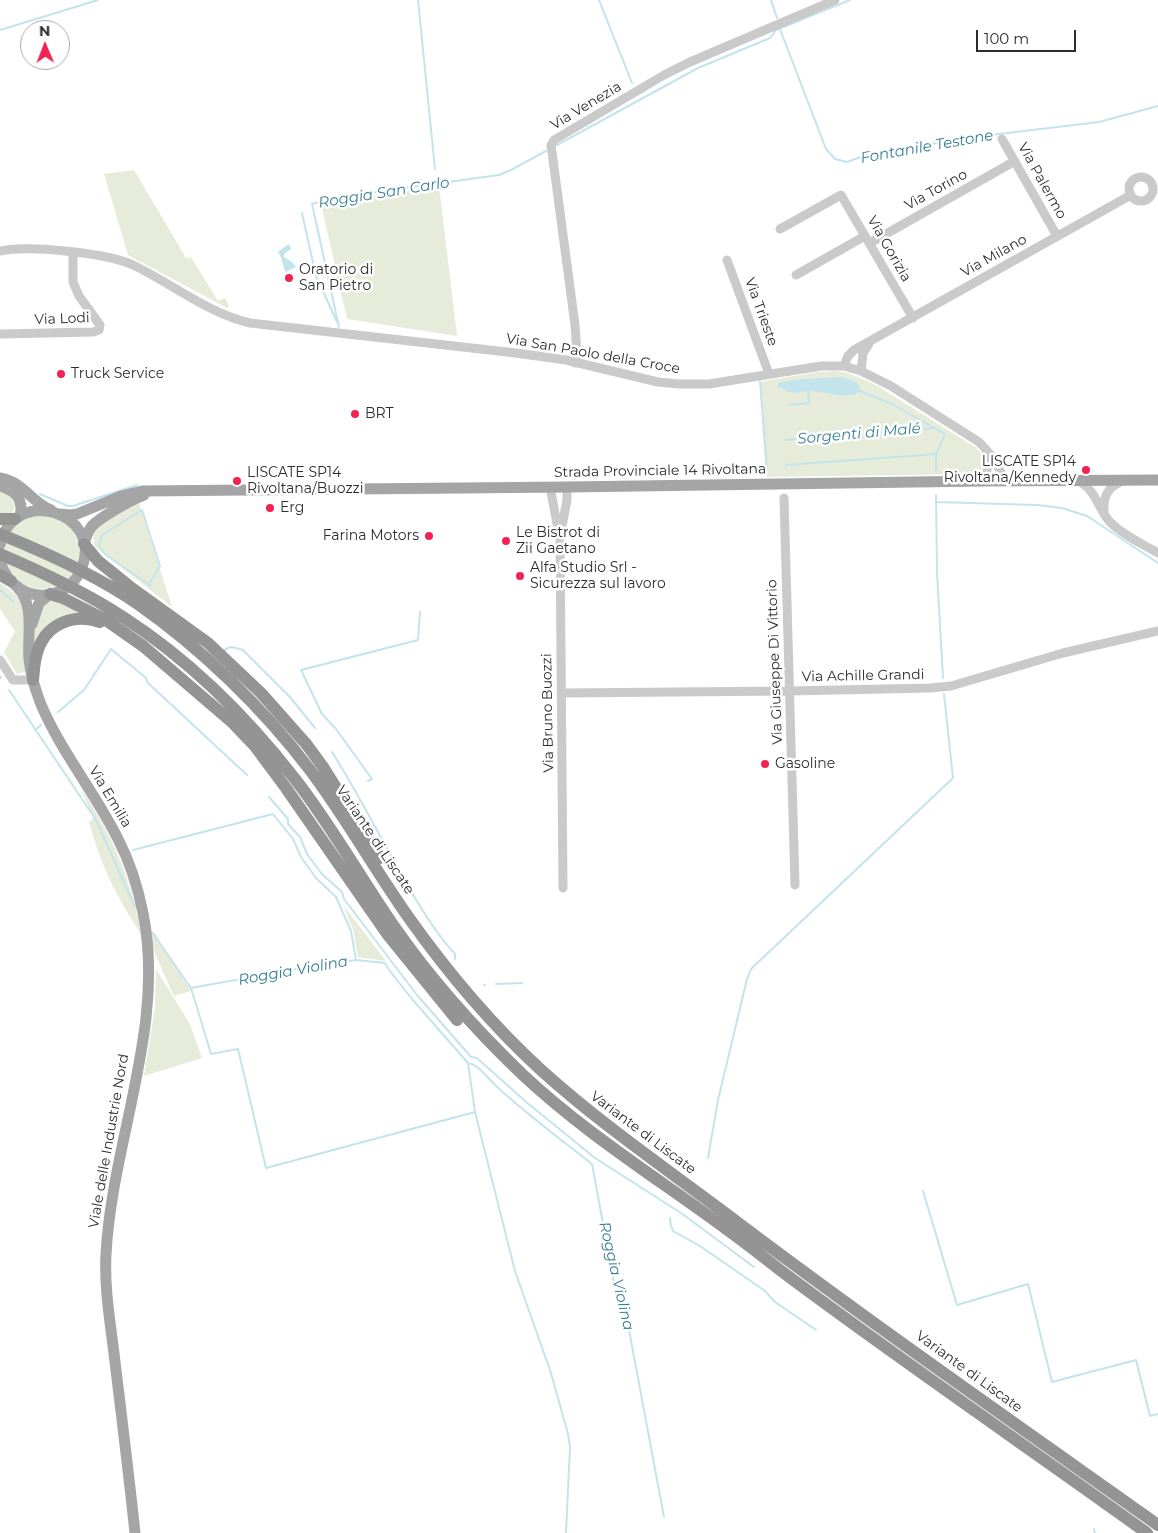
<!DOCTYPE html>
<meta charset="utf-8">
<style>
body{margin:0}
#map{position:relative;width:1158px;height:1533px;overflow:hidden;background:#fff;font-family:Montserrat,sans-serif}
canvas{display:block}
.north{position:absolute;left:20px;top:20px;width:50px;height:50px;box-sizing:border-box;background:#fff;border:1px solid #ababab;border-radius:50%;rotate:359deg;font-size:14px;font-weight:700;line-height:20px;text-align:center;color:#2d2d2d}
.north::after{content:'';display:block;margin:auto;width:18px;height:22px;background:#f12254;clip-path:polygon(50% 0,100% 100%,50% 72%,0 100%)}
.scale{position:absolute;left:976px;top:30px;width:100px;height:22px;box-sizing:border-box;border:2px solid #2d2d2d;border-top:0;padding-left:6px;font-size:15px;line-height:18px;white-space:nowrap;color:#2d2d2d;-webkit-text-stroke:4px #fff;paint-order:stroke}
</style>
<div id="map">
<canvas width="1158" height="1533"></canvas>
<div class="north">N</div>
<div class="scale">100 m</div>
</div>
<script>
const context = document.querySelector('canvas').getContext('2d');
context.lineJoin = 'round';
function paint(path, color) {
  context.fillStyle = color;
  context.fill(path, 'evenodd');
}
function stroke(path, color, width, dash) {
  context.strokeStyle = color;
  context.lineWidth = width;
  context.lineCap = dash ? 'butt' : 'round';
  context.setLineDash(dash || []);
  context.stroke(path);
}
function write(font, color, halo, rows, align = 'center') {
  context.font = font + ' Montserrat,sans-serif';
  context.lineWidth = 5;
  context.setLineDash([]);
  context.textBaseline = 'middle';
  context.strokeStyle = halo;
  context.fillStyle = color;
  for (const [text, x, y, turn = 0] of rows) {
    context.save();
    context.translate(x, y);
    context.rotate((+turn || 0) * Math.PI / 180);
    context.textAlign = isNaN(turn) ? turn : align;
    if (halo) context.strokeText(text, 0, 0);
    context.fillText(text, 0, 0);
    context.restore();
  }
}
const green = new Path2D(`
 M134 170 186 258 191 257 218 301 225 298 229 306 227 308 128 255 104 174Z
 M439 186 457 336 347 319 321 204Z
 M836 371 848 373 876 385 975 447C985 455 989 470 974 474L767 477 760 382 817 372Z
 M0 490C10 496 20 503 11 515L0 514Z
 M139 503 172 607 95 547C93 542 93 533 97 528 103 521 129 509 139 503Z
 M5 552a37 37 0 1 1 74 0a37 37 0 1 1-74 0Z
 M0 583C6 587 14 592 18 598 28 609 22 654 25 672L17 674 4 652 15 631 0 609Z
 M55 600 92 616 71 615 34 658C35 635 31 619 48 601Z
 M80 787C112 834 131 878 141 934 117 899 100 863 89 822L93 818Z
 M343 905 386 961 358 957 353 929Z
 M154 932 191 991 174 996 152 947 151 935Z
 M156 969 190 1024 202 1058 144 1076 155 1007Z`);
const water = new Path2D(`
 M287 245H290L291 249 284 254V257L292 262 296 267 286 272C282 266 283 259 278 252Z
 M842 377 856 382 861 390C848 402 825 391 810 391 803 391 795 394 789 392 785 391 783 388 778 387V383L801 379Z`);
const stream = new Path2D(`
 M418 0 435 169
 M599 0 632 83
 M771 0 777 18
 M780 29 826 149 835 159 847 162 866 155 898 149 974 137 1099 122 1158 106
 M0 30 98 0
 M557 145 698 68 770 38 776 30 850 0
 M302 213 316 276 337 322
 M339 327 312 204 332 198 499 175 511 170 546 151
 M760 381 767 474
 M860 391 894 405 945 434 936 454V472
 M788 405 809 403 808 390
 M784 440 934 428
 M786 465 936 454
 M40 494 68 506H73L137 485
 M936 495 937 573 943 678
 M936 502 1037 505 1062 508 1087 516 1158 563
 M149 584 160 566 142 510 102 535 99 546 106 555 151 586
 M0 590 14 602
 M224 651 227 648 232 647 243 650 290 697 315 728
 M0 676 1 678
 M9 690 96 820 135 907
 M58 712 84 690 111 649 146 678 148 683 247 775
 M35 730 41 725
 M332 752C362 799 386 850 415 898 427 918 439 937 455 954V959
 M368 781 372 779 336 729 322 714 301 670 418 640 420 612
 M269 797 288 819V824L300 837 307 854 322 874 342 892 344 899 417 995 471 1057 477 1058 525 1101 595 1158 681 1213 754 1267
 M133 850 273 814 293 839 301 857 316 878 336 897 351 931 356 960
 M152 932 191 988 211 1054 238 1049 266 1168 475 1112
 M496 984 522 983
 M484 985H485
 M191 988 291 970 356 960 385 963 389 970 412 999 468 1063C479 1065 487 1077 495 1085 525 1113 559 1138 592 1164L614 1283 623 1298 664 1517
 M468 1063 475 1112 515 1271 551 1373 568 1434 570 1447 566 1533
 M708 1158 718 1100 747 979 751 969 953 778 944 694
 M923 1191 957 1305 1028 1284 1052 1382 1136 1360 1150 1416 1158 1414
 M670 1218 671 1226 673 1231 700 1246 765 1291 775 1302 816 1330
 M1094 1529 1095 1533`);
const minor = new Path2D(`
 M1002 139 1057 236
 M1129 189a12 12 0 1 1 24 0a12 12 0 1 1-24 0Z
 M780 229 841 195 913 318
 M870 243 1015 161
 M0 251C29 245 107 253 133 265 171 283 209 314 250 323L516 353 566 360 658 382 679 384H709L821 366H844L861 371 891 386 979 442 991 455 1006 481
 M727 260 769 374
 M796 275 865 236
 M0 334 93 332 99 330 100 325 79 296 73 282V253
 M575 363 577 354 575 325 552 152 551 145 554 140 664 75 690 62 835 0
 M844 366 848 356 854 350 1131 195
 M861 371 863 353 869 344
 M985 481 988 465 986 451
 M1078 481C1097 490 1098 510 1111 523 1124 536 1143 544 1158 553
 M550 487 558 529
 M784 498 795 885
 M1104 512C1103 496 1108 487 1122 481
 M0 660 13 680H33
 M561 693 790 691 930 688 951 686 1063 653 1158 631
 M563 888 560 537 567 500V487`);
const major = new Path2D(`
 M0 478C26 483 30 502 51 510
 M0 486C16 491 24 499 20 516
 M60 514 70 515 77 514 121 496 142 491 567 487 985 481 1158 480
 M84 544C86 537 88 531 92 526 102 516 131 500 144 495
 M0 545C14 484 103 512 82 567 78 579 68 589 55 593 30 601 6 585 0 560
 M18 588C35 605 27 637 29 659 30 674 35 688 40 702 60 751 95 792 118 839 130 862 138 888 143 913 166 1026 112 1141 106 1254 104 1290 111 1326 115 1362 122 1419 129 1476 135 1533
 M32 624 39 603 50 594`);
const highway = new Path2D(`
 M0 519H15
 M0 534C47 553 96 575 138 604 202 649 263 708 310 770 346 818 375 870 409 918 448 973 492 1025 541 1070 603 1126 671 1172 737 1222 875 1326 1017 1425 1158 1525
 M84 544 98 561 129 586 208 643 261 693 307 745 323 767 380 858
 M0 554C42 572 85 592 123 617 188 659 247 717 295 779 331 825 360 877 393 925 431 980 475 1029 523 1075 585 1133 657 1178 725 1228 748 1244 769 1262 792 1279 909 1366 1029 1448 1147 1533
 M0 575 11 581
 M50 594 63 598 106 620 143 646 233 723 254 745 286 788 388 935 457 1020
 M33 680C34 671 34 662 37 653 45 624 73 613 100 622`);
const markers = [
 [289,278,5,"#f12254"],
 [61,374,5,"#f12254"],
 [355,414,5,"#f12254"],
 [1086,470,5,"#f12254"],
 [237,481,5,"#f12254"],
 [270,508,5,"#f12254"],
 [429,536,5,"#f12254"],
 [506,541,5,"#f12254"],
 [520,576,5,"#f12254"],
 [765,764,5,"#f12254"]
];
const streetNames = [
 ["Via Venezia",586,106,-31],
 ["Via Palermo",1042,181,61],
 ["Via Torino",936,190,-29],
 ["Via Gorizia",889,249,60],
 ["Via Milano",994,256,-29],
 ["Via Trieste",761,312,70],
 ["Via Lodi",62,319,-2],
 ["Via San Paolo della Croce",593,354,10],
 ["Strada Provinciale 14 Rivoltana",660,471,-1],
 ["Via Giuseppe Di Vittorio",775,662,-92],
 ["Via Achille Grandi",863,676,-1],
 ["Via Bruno Buozzi",548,713,-91],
 ["Via Emilia",110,797,59],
 ["Variante di Liscate",375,840,56],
 ["Variante di Liscate",643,1133,37],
 ["Viale delle Industrie Nord",109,1141,-80],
 ["Variante di Liscate",969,1372,36]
];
const poiNames = [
 ["Oratorio di",299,270],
 ["San Pietro",299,286],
 ["Truck Service",71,374],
 ["BRT",365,414],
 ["LISCATE SP14",1076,462,"right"],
 ["Rivoltana/Kennedy",1076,478,"right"],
 ["LISCATE SP14",247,473],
 ["Rivoltana/Buozzi",247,489],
 ["Erg",280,508],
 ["Le Bistrot di",516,533],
 ["Zii Gaetano",516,549],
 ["Farina Motors",419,536,"right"],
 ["Alfa Studio Srl -",530,568],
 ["Sicurezza sul lavoro",530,584],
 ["Gasoline",775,764]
];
const waterNames = [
 ["Fontanile Testone",927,147,-10],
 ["Roggia San Carlo",384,193,-9],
 ["Sorgenti di Malé",859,434,-5],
 ["Roggia Violina",293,971,-10],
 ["Roggia Violina",616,1276,77]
];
paint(green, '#e6ecd9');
paint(water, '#c3e4ed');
stroke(stream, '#c3e4ed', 2);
stroke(minor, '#cacaca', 9);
stroke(major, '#a5a5a5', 11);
stroke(highway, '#949494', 12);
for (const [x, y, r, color] of markers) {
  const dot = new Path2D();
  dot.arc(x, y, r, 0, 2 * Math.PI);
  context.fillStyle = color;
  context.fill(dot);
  stroke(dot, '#fff', 2);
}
write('14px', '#2d2d2d', '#fff', streetNames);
write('14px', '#2d2d2d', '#fff', poiNames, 'left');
write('italic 15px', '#367f94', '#fff', waterNames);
</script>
